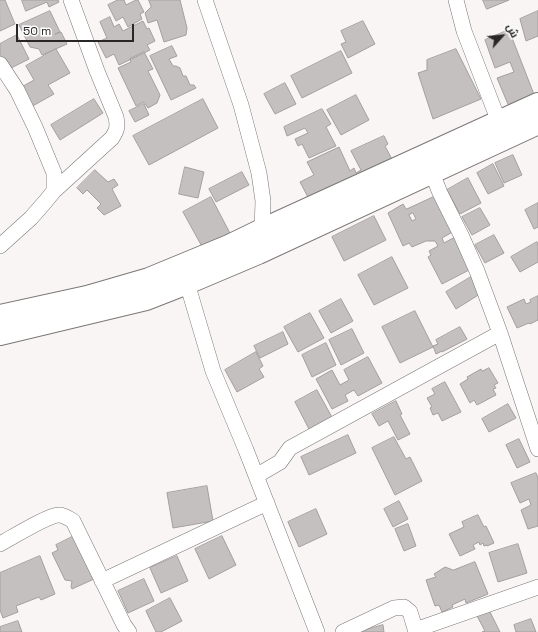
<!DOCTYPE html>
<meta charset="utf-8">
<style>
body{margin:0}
#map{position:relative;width:538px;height:632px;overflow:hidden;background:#f9f5f4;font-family:"Space Grotesk",Cairo,sans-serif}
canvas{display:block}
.north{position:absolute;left:482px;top:16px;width:40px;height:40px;-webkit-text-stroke:3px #fff;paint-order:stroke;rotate:63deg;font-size:11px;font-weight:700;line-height:16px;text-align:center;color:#282626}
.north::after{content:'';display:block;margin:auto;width:14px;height:18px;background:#282626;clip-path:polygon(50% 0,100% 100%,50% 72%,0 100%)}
.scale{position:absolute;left:16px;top:24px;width:118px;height:18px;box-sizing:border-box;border:2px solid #282626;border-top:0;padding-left:5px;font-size:12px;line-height:14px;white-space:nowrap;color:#282626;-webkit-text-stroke:3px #fff;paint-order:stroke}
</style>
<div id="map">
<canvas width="538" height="632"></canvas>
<div class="north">ش</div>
<div class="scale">50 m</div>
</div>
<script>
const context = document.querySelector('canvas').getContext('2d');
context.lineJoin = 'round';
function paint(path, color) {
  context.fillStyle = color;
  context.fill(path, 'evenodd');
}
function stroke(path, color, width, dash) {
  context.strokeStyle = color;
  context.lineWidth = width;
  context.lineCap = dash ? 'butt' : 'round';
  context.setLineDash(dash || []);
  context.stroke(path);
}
const building = new Path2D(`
 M0 0H5L15 24 0 31Z
 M22 0H58L59 2 49 7 47 2 26 11Z
 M118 0H124L126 5 136 0H138L144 12 140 14 142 19 128 27 123 17 116 21 108 5Z
 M149 0H180L187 28 186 35 164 42 157 20 148 23 145 13 151 7Z
 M483 0H509L487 9Z
 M50 11 60 32 55 34 61 32 67 44 42 55 39 49 30 47 19 25Z
 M538 11V36L526 41 520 19Z
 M110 17 114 27 119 24 123 31 143 21 147 29 149 28 155 41 147 45 150 50 119 65 114 54 106 58 98 42 107 38 100 22Z
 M363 21 375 44 348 58 341 44 346 42 341 31Z
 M509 30 535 97 510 109 497 78 514 72 510 62 495 68 485 40Z
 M17 35 29 59 5 71 0 61V44Z
 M172 46 177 56 169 59 173 66H176L180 68 183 76H186L190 85H194L196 88 171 100 150 56Z
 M56 49 70 73 48 85 54 94 29 108 18 89 34 80 26 66Z
 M456 49 481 99 433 119 418 73 427 70V60Z
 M341 51 352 73 302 98 291 76Z
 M144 52 153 69 148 71 160 95 157 103 148 108 144 102 136 106 118 68 131 62 130 59Z
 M285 83 296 104 275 114 264 94Z
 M356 95 369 120 341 135 327 110Z
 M94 99 103 113 60 140 51 125Z
 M203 99 218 128 149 165 133 136Z
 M144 104 149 115 135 122 129 111Z
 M322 109 331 124 326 127 336 146 309 158 302 144 298 146 295 139 308 133 305 128 287 136 284 127Z
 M384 136 388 144 385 146 394 163 310 201 300 182 314 175 307 162 339 147 350 171 354 168 356 173 361 170 351 151Z
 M513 155 522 175 504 183 495 163Z
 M493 164 504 186 488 194 477 173Z
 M185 167 204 172 198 198 179 194Z
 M95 170 108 182 114 179 118 185 112 189 121 206 104 215 97 208 101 204 87 190 83 194 77 188Z
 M242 172 249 185 216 202 209 189Z
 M468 178 481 203 460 214 447 190Z
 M438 195 456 230 442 238 444 243 457 236 471 269 442 284 428 257 431 255 429 251 438 246 435 241H426L412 247 409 243 403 246 388 213 403 204 406 209ZM413 213 416 219 412 221 409 215Z
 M211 197 232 237 205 252 183 212Z
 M538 203V227L534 229 525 210Z
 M480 208 490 225 472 235 462 217Z
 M374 216 386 240 344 261 332 237Z
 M494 235 504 253 485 263 475 245Z
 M537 242 538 245V262L520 272 511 257Z
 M392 257 408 288 374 305 358 275Z
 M471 277 480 294 456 309 446 292Z
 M538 296V320L530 324 529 323 517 328 507 307 524 299 526 304 531 302 530 300Z
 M341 299 353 321 331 333 319 311Z
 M415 311 433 347 400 363 382 327Z
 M310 313 324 338 298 352 284 327Z
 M460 327 467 339 442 352V351L436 354 433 346 438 344 436 340Z
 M352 329 364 353 341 365 329 340Z
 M283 332 288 344 260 358 254 346Z
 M326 343 336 365 312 377 302 355Z
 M256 352 263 366 259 369 264 377 237 392 225 370Z
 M368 357 382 383 358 396 354 390 345 395 348 401 332 409 316 379 332 370 340 385 349 380 344 370Z
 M489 368 498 383 494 385 496 388 493 389 496 395 477 405 474 400 470 403 460 384 468 379 467 377 481 369 482 371Z
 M445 382 461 412 442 421 438 413 433 415 430 408 432 407 427 398 435 394 432 389Z
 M317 390 333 419 310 431 295 402Z
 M396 401 402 414 400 415 410 434 398 440 388 421 379 426 372 414Z
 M508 404 516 418 489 432 482 419Z
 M348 435 356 453 309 475 301 457Z
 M394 437 406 459 410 457 422 481 395 495 372 448Z
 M519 439 530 462 517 468 506 445Z
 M536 473 538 478V526L528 529 521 510 531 505 529 499 520 503 511 483Z
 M207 486 213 521 173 528 167 493Z
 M399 501 408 519 393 527 384 509Z
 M316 509 327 534 299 547 288 522Z
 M478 515 484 527 486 526 494 543 487 546V545L484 546 483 543 480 545 479 542 473 545 475 549 460 556 449 534 464 527 462 522Z
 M408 524 416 546 404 551 395 529Z
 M74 536 94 579 72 589 71 587 72 581 65 580 52 553 58 550 56 545Z
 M222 536 236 565 209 579 195 549Z
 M518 544 527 573 498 582 489 553Z
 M40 556 55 594 41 600 39 597 16 606 18 612 3 618 0 610V573Z
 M177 556 188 581 161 593 150 568Z
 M475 562 488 594 466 603 465 599 452 605 453 607 442 612 439 605 435 606 426 580 436 577 434 574 445 567 453 570Z
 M144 579 154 601 128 613 118 591Z
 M170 598 182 621 161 632H156L146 611Z
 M489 610 500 632H482L485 631 477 616Z
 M531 619 536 632H516L514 625Z
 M18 621 22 632H0V627Z
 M383 625 384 632H358Z`);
const minor = new Path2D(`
 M205 0 241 105 259 173 263 201 262 230 260 238
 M456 0 464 31 499 122
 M0 64 17 90 35 127 54 173V191L45 202 31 218 0 246
 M432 173 440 193 461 235 477 271 500 333 538 449
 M54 191 112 138C117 130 118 127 116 117L97 71 71 0
 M187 283 213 371 246 450 317 632
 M256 476 280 462 290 448 500 333
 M0 544C11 538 48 515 59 515 64 515 68 518 73 521L124 625 129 632
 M102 581 267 503
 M415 630 538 587
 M343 632 394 608 404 607 410 612 416 632`);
const primary = new Path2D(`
 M0 316 87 297 149 279 229 246 262 230 538 104
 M0 334 146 299 187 283 258 253 538 123`);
paint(building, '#c4c0bf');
stroke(building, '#a39f9e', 1);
stroke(minor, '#7b7776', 16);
stroke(primary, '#7b7776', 24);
stroke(minor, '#fff', 15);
stroke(primary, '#fff', 22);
</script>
